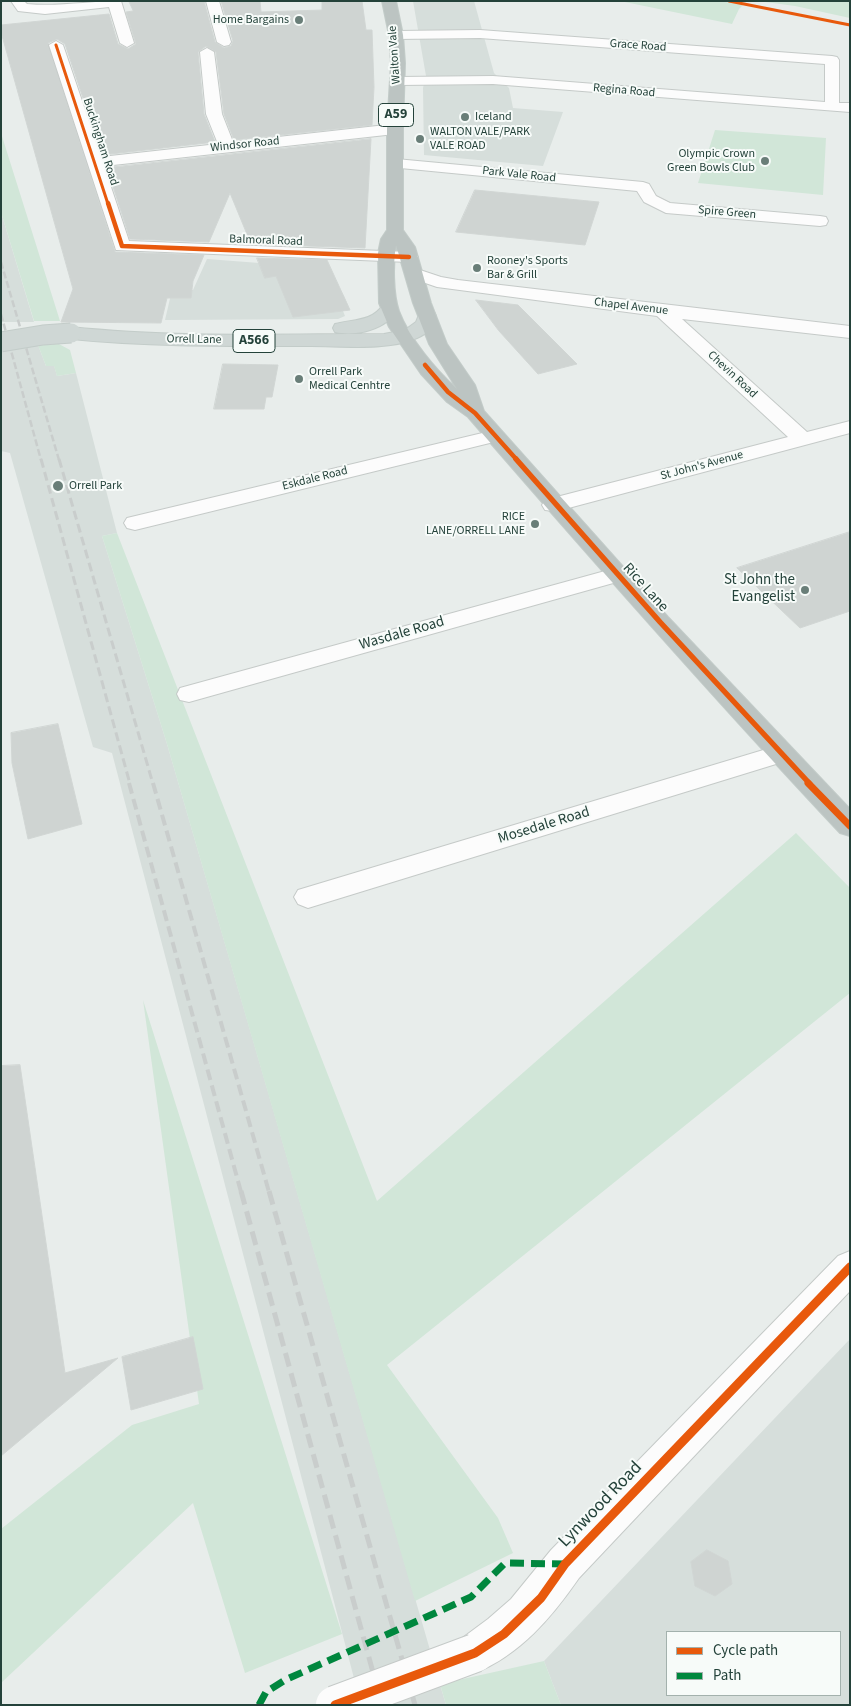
<!DOCTYPE html>
<style>
body{margin:0}
#map{position:relative;width:851px;height:1706px;overflow:hidden;background:#e8edeb;font-family:"Source Sans 3",sans-serif}
canvas{display:block}
.frame{position:absolute;inset:0;border:2px solid #24423a;pointer-events:none}
.legend{position:absolute;left:666px;top:1631px;width:175px;height:65px;box-sizing:border-box;background:#f7fbf9;border:1px solid #a3b1ad;margin:0;padding:6px 9px;list-style:none;font-size:15px;color:#24423a}
.legend li{display:flex;align-items:center;gap:10px;height:25px}
.legend b{width:25px;border:1px solid #a3b1ad}
</style>
<div id="map">
<canvas width="851" height="1706"></canvas>
<div class="frame"></div>
<ul class="legend">
<li><b style="height:6px;background:#e8590c"></b>Cycle path</li>
<li><b style="height:6px;background:#00873e"></b>Path</li>
</ul>
</div>
<script>
const context = document.querySelector('canvas').getContext('2d');
context.lineJoin = 'round';
function paint(path, color) {
  context.fillStyle = color;
  context.fill(path, 'evenodd');
}
function stroke(path, color, width, dash) {
  context.strokeStyle = color;
  context.lineWidth = width;
  context.lineCap = dash ? 'butt' : 'round';
  context.setLineDash(dash || []);
  context.stroke(path);
}
function write(font, color, halo, rows, align = 'center') {
  context.font = font + ' "Source Sans 3",sans-serif';
  context.lineWidth = 4;
  context.setLineDash([]);
  context.textBaseline = 'middle';
  context.strokeStyle = halo;
  context.fillStyle = color;
  for (const [text, x, y, turn = 0] of rows) {
    context.save();
    context.translate(x, y);
    context.rotate((+turn || 0) * Math.PI / 180);
    context.textAlign = isNaN(turn) ? turn : align;
    if (halo) context.strokeText(text, 0, 0);
    context.fillText(text, 0, 0);
    context.restore();
  }
}
const built = new Path2D(`
 M413 1H474L494 73 509 88 513 108 563 112 543 166 424 155 423 88 426 76Z
 M1 212 34 322H1Z
 M207 259 325 268 344 296 350 310 343 311 345 316 338 319 165 320 172 290H193Z
 M38 345 46 366 54 365 57 376 76 373 117 533 102 536 167 744 446 1705H361L112 753 93 747 10 453 1 451V351Z
 M850 1339V1705H561L544 1661ZM667 1632H840V1695H667Z`);
const green = new Path2D(`
 M620 1H747L739 9 732 24Z
 M758 1H850V18L795 6Z
 M715 130 826 138 823 195 698 183Z
 M1 133 60 321H34L1 212Z
 M59 344 70 350 76 373 57 376 54 366H46L38 345Z
 M117 533 377 1201 796 833 850 888V993L387 1365 498 1518 513 1553 415 1601 167 744 102 536Z
 M143 1000 342 1634 245 1673 193 1503 1 1683V1529L132 1425 199 1404Z
 M544 1661 561 1705H446L440 1684Z`);
const building = new Path2D(`
 M129 1H204L215 42 224 48 231 46 233 41 221 1H260L261 12 322 10V1H362L366 30H372L374 87 372 125 234 140 224 114 216 52 206 46 198 52 204 114 215 142 102 155 65 44 57 39 48 43 115 252 204 255 193 281 191 298H167L161 323 61 322 73 289 1 32V25L109 14 118 44 128 49 136 44 126 12 133 11Z
 M371 139 365 248 251 244 230 193 209 242 130 239 107 168Z
 M475 190 599 202 585 245 456 232Z
 M257 258 327 260 350 310 293 317 276 276 265 278Z
 M476 300 518 305 577 364 538 374 499 331Z
 M223 364 278 365 272 397H266L264 409H214Z
 M850 532V611L800 628 737 568Z
 M58 724 82 824 28 839 12 763 11 733Z
 M20 1065 65 1373 118 1358 1 1456V1066Z
 M193 1337 203 1389 131 1410 122 1357Z
 M707 1550 728 1561 732 1584 715 1596 695 1586 691 1562Z`);
const minor = new Path2D(`
 M11 1H24L27 4C58 7 89 1 121 1L134 43 127 47 120 43 109 7 45 14 18 11Z
 M206 1H219L231 42 229 45 224 46 217 42Z
 M480 30 832 56 837 57 839 60V103H850V112L493 84 399 85 394 84 392 81 394 78 399 77 493 76 825 102V64L480 38 396 39 389 35 396 31Z
 M56 41 63 45 101 157 218 144 206 114 200 52 207 48 214 52 222 114 233 142 395 124 400 126 403 129 400 132 395 134 104 166 129 241 409 252 415 253 418 257 415 261 409 262 116 250 49 45Z
 M396 159 643 182 649 184 656 196 670 203 820 216 826 217 828 221 826 225 820 226 666 213 644 202 637 191 390 167 388 164 390 161Z
 M414 268 441 277 458 280 850 326V338L682 319 807 432 850 421V433L561 510 553 511 545 510 542 505 545 500 788 437 657 316 437 287 408 277 405 273 408 269Z
 M495 430 502 432 505 436 502 440 135 530 127 528 124 523 127 518Z
 M616 568 624 570 627 575 624 580 189 702 180 700 177 694 180 688Z
 M780 745 789 748 793 754 789 760 308 908 298 904 294 897 298 890Z
 M850 1251V1291L579 1578C552 1617 520 1655 475 1673L461 1667 455 1653 461 1639 488 1619 511 1599 551 1550 838 1256Z`);
const major = new Path2D(`
 M389 304 395 305 398 309C387 329 357 337 335 332L333 328 335 324C354 319 371 322 383 305Z
 M427 310 434 312 436 316C434 326 427 334 417 338 388 351 343 346 311 346 231 346 151 347 71 339L64 337 62 333 64 329 71 327C175 338 280 334 384 334L405 330 416 322 420 312Z`);
const highway = new Path2D(`
 M382 1H396L403 35 405 63 403 129V230L415 247 431 303 447 344 475 385 484 411 668 617 850 809V836L840 833C713 698 590 558 468 417L447 402 421 374 389 327 379 303 378 253 381 239 387 230V129L391 63 389 35ZM396 245 413 303 429 344 457 389C436 370 409 338 399 311 393 294 393 263 396 245Z`);
const railFar3 = new Path2D(`
 M1 262 59 460
 M1 314 41 460`);
const railFar2 = new Path2D(`
 M41 459 130 784
 M59 459 153 784`);
const railFar1 = new Path2D(`
 M129 783 241 1192
 M153 783 269 1192`);
const rail = new Path2D(`
 M241 1191 382 1705
 M269 1191 415 1705`);
const minorBridge = new Path2D(`
 M335 1705 475 1653`);
const majorBridge = new Path2D(`
 M1 342 43 335 71 333`);
const quiet = new Path2D(`
 M259 1705 266 1692 285 1680 471 1597 505 1563 565 1564`);
const cyclewayFar4 = new Path2D(`
 M729 1 850 25
 M56 45 108 204`);
const cyclewayFar3 = new Path2D(`
 M108 203 122 246 409 257
 M425 365 448 392 475 413 517 460`);
const cyclewayFar2 = new Path2D(`
 M516 459 660 622 810 784`);
const cyclewayFar1 = new Path2D(`
 M808 783 850 826`);
const cycleway = new Path2D(`
 M335 1705 475 1653 504 1634 541 1598 565 1564 850 1267`);
const markers = [
 [299,20,5,"#697e78"],
 [465,117,5,"#697e78"],
 [420,139,5,"#697e78"],
 [765,161,5,"#697e78"],
 [477,268,5,"#697e78"],
 [299,379,5,"#697e78"],
 [58,486,6,"#697e78"],
 [535,524,5,"#697e78"],
 [805,590,5,"#697e78"]
];
const farPoinames = [
 ["Home Bargains",289,20,"right"],
 ["Iceland",475,117],
 ["WALTON VALE/PARK",430,132],
 ["VALE ROAD",430,146],
 ["Olympic Crown",755,154,"right"],
 ["Green Bowls Club",755,168,"right"],
 ["Rooney's Sports",487,261],
 ["Bar & Grill",487,275],
 ["Orrell Park",309,372],
 ["Medical Cenhtre",309,386],
 ["Orrell Park",69,486],
 ["RICE",525,517,"right"],
 ["LANE/ORRELL LANE",525,531,"right"]
];
const farStreetnames = [
 ["Grace Road",638,46,4],
 ["Walton Vale",395,55,-94],
 ["Regina Road",624,91,5],
 ["Buckingham Road",100,142,72],
 ["Windsor Road",245,145,-6],
 ["Park Vale Road",519,175,6],
 ["Spire Green",727,213,5],
 ["Balmoral Road",266,241,2],
 ["Chapel Avenue",631,307,7],
 ["Orrell Lane",194,340,1],
 ["Chevin Road",732,375,43],
 ["St John's Avenue",702,466,-15],
 ["Eskdale Road",315,479,-14]
];
const shields = [
 [396,115,35],
 [254,341,42]
];
const shieldNames = [
 ["A59",396,115],
 ["A566",254,341]
];
const poiNames = [
 ["St John the",795,581],
 ["Evangelist",795,598]
];
const streetNames = [
 ["Rice Lane",645,588,48],
 ["Wasdale Road",402,634,-16],
 ["Mosedale Road",544,826,-17]
];
const nearStreetnames = [
 ["Lynwood Road",601,1505,-46]
];
paint(built, '#d6dedb');
paint(green, '#d1e6d8');
paint(building, '#cfd4d2');
stroke(building, '#d1d6d4', 1);
stroke(minor, '#c5cac8', 2);
stroke(major, '#c3ccc9', 2);
stroke(highway, '#c3ccc9', 2);
paint(minor, '#fcfcfc');
paint(major, '#cfd7d5');
paint(highway, '#bcc4c2');
stroke(railFar3, '#c9cdcc', 2.5, [7, 3]);
stroke(railFar2, '#c9cdcc', 3, [9, 4.5]);
stroke(railFar1, '#c9cdcc', 4, [11, 5.5]);
stroke(rail, '#c9cdcc', 5, [14, 7]);
stroke(minorBridge, '#c5cac8', 40, []);
stroke(majorBridge, '#c3ccc9', 21, []);
stroke(minorBridge, '#fcfcfc', 38);
stroke(majorBridge, '#cfd7d5', 19);
stroke(quiet, '#00873e', 7, [14, 7]);
stroke(cyclewayFar4, '#e8590c', 3);
stroke(cyclewayFar3, '#e8590c', 4.5);
stroke(cyclewayFar2, '#e8590c', 5.5);
stroke(cyclewayFar1, '#e8590c', 7);
stroke(cycleway, '#e8590c', 9);
for (const [x, y, r, color] of markers) {
  const dot = new Path2D();
  dot.arc(x, y, r, 0, 2 * Math.PI);
  context.fillStyle = color;
  context.fill(dot);
  stroke(dot, '#f7fbf9', 2);
}
write('12px', '#24423a', '#f7fbf9', farPoinames, 'left');
write('12px', '#24423a', '#f7fbf9', farStreetnames);
for (const [x, y, w] of shields) {
  const box = new Path2D();
  box.roundRect(x - w / 2, y - 11.5, w, 23, 4);
  context.fillStyle = '#f7fbf9';
  context.fill(box);
  stroke(box, '#24423a', 1);
}
write('bold 14px', '#24423a', null, shieldNames);
write('15px', '#24423a', '#f7fbf9', poiNames, 'right');
write('15px', '#24423a', '#f7fbf9', streetNames);
write('18px', '#24423a', '#f7fbf9', nearStreetnames);
</script>
